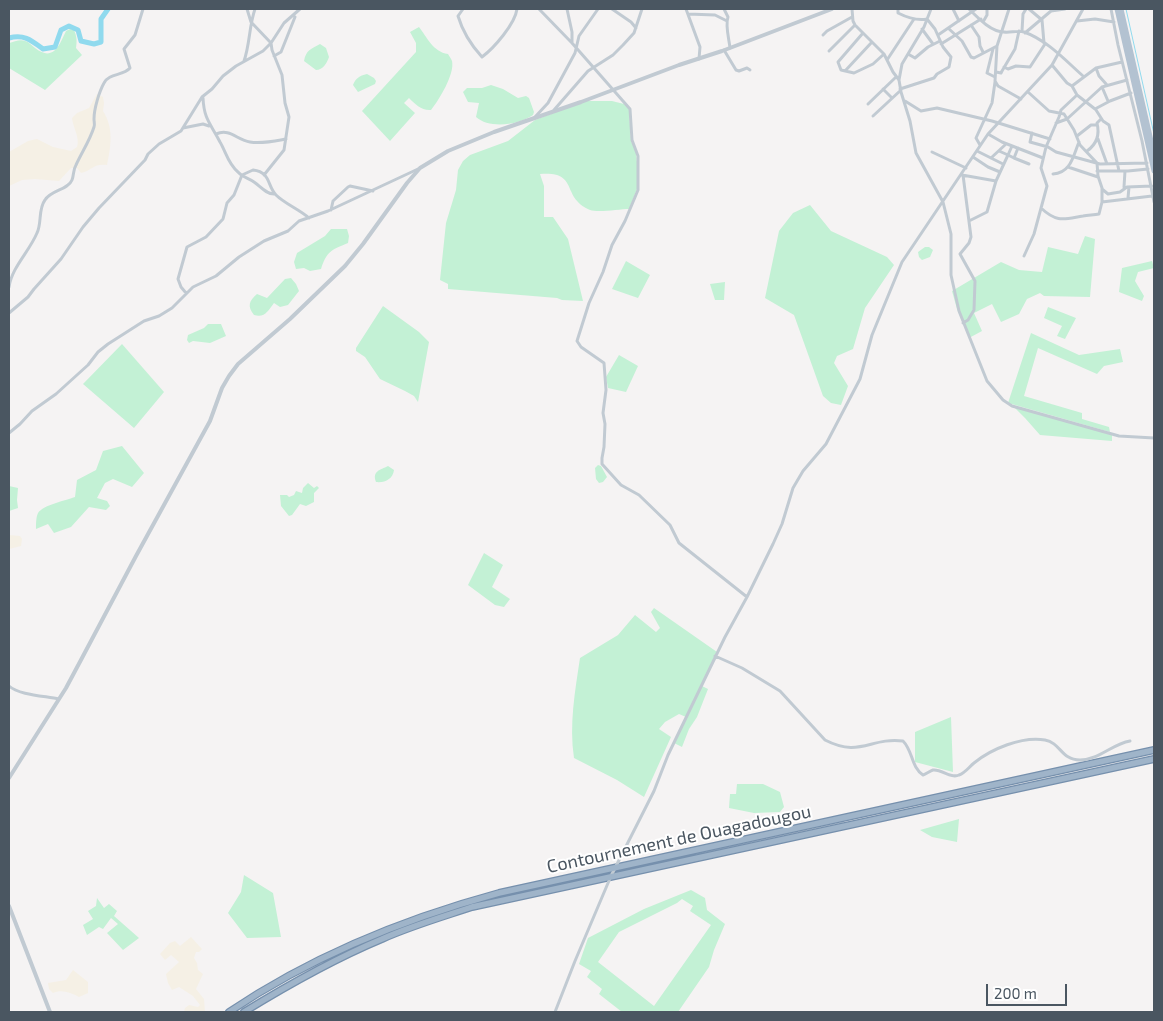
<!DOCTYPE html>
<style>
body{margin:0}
#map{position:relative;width:1163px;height:1021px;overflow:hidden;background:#f5f3f3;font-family:"Exo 2",sans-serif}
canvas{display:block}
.frame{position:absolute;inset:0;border:10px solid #4a5661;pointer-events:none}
.scale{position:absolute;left:986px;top:984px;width:81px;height:22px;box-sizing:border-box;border:2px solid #4a5661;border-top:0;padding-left:6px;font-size:15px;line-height:18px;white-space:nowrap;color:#4a5661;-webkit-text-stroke:4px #fff;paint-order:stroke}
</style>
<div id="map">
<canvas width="1163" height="1021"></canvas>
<div class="frame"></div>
<div class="scale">200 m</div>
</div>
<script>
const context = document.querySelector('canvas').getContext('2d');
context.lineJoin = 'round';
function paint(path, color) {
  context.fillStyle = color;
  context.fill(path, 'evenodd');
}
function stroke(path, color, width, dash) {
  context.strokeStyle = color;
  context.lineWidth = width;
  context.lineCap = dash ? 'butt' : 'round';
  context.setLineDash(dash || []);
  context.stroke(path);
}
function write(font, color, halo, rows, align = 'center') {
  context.font = font + ' "Exo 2",sans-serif';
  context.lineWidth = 4;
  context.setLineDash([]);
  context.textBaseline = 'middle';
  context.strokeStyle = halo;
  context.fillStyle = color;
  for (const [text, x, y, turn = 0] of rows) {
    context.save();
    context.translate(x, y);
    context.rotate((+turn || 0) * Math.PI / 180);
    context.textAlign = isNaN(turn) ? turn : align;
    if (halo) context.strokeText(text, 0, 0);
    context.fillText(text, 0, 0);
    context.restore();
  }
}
const green = new Path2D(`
 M419 27C427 37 433 52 448 54 449 56 451 58 452 61 455 74 439 100 431 110 422 111 415 104 409 98L404 103 415 113 390 141 362 111 416 52V43L410 32Z
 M70 29 74 30C77 37 77 41 76 48L82 55 45 90 9 68V43C14 42 20 39 25 41 29 42 31 45 35 48 53 62 59 46 66 31Z
 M320 44 326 48 329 57C327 63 323 70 316 70L304 61C306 50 311 49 320 44Z
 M367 74 374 78 376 81 375 84 358 92 353 85C356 78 359 76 367 74Z
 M491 85 503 89 518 98 526 96 529 98 534 112 533 115C519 125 489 129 476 117L479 103 468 102 463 92 467 88H482Z
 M586 101H612L624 104 629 109 631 141 636 151 639 184 629 209C620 209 598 213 590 210 560 197 580 171 540 174L544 186V217H553L568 239 583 301 562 300 557 298 448 289V284L440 280 446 223 456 190 458 170 463 161 470 155 508 141 535 120Z
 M810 205 831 231 887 257 894 265 865 308 853 349 837 356 834 363 848 386 841 405 831 403 823 396 794 315 765 298 779 231 793 213Z
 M331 229H347L349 236 348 243C331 250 327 251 321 269L310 271 304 268 296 269 294 262 297 253 325 236Z
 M1085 236 1095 239 1090 297 1044 296 1040 293 1027 299 1019 314 1001 322 992 304 974 313 982 331 969 338 957 309 952 291 1001 262 1019 270 1042 272 1048 247 1078 254Z
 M925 247H929L933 250 930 257 922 260 919 257 918 252Z
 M626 261 650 275 638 298 612 289Z
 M1152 261 1154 268 1138 272 1135 281 1144 296 1142 301 1119 292 1122 268Z
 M291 278 296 284 299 291 288 305 280 307 274 303C268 311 265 318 254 315 247 306 249 301 257 294L267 298 285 279Z
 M725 282 724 300H715L710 284Z
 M383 306 419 332 429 342 418 402 414 396 405 391 380 379 365 357 356 351V348Z
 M1048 307 1076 318 1065 339 1057 336 1062 326 1044 318Z
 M208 324H221L226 336 210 343 193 341 189 343 187 340 188 335 204 328Z
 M1031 333 1079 355 1120 349 1123 362 1104 366 1097 374 1038 348 1024 396 1082 413V419L1109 427 1110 432 1008 403Z
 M122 344 164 392 134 428 83 384Z
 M619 355 638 366 626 392 608 388 606 377Z
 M1014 407 1112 435V441L1040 435 1025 418Z
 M122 446 144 473 132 487 113 479 105 483 97 498 107 501 110 506 106 510 89 507 71 527 54 533 48 524 36 529C36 524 36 517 38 513 43 505 67 500 75 497L77 480 96 470 103 451Z
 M598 465 601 466 607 477 603 482 599 483 596 479 595 468Z
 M388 466 394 470C393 479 385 483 376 482 372 471 380 470 388 466Z
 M308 483 314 488 317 486 319 488 314 493V502L306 506 300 504 292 515 289 516 281 506 280 495H287L289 497 294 495 296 491 302 493 303 488Z
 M9 486 18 488 17 500 18 508 9 511Z
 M484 553 503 565 492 587 510 599 504 607 495 605 468 585Z
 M654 608 717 652 702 686 708 689 697 717 689 729 682 747 674 743 686 717 679 714 665 722 659 729 671 737 644 797 617 780 574 758C569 725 575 691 580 658L618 635 635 615 656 632 660 628 651 612Z
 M951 717 953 772 915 762V732Z
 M737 784H763L780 792 784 807 780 812 754 813 729 808 730 794H736Z
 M959 819 957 842 932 837 920 830Z
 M244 875 273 893 281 937 247 938 228 913 241 892Z
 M691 890 705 898 707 910 725 924 714 950 709 967 678 1012H622L599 994 602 989 587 977 591 971 579 964 588 938 644 909ZM682 899 693 906 690 911 711 925 654 1006 598 962 619 932 677 903Z
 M97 898 104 908 109 904 117 911 114 916 139 938 123 950 107 933 118 924 111 918 103 929 99 927 87 935 83 925 93 919 88 911 96 906Z`);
const sand = new Path2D(`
 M97 94 103 97 104 103 103 111C114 128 111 146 107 165 93 163 93 170 81 173L77 168H71L59 181 35 179 22 180 9 186V152L28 141 37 139 53 147 71 151 77 147C80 137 73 128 72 118L77 113 89 108Z
 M9 535 20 536 22 539 21 546 9 549Z
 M191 937 202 949 199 952H196L194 958 197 963 198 970 203 974 196 989 204 999 205 1012H184L185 1008 189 1005 198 1007 200 1005 193 996 179 987 172 990 168 983 166 974 179 962 171 955 165 960 160 954 170 943 175 941 180 946Z
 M73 970 88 982V993L79 997C71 993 62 989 53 993L49 989 48 983 66 980Z`);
const stream = new Path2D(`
 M1126 9 1154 134`);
const river = new Path2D(`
 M9 38C24 34 31 40 43 49L55 47 61 30 69 26 78 30 81 41 94 44 101 42V19L108 9`);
const minor = new Path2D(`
 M247 9 251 22 271 43 272 50 282 75 285 103 289 117 284 150 264 175
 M463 9 458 16C463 33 471 45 482 57 494 48 515 24 517 9
 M539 9 572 43 630 109 632 140 638 156V190L625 221 612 245 603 272 589 303 577 341 581 347 604 363 606 390 603 413 605 424 604 447 602 458V464L621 485 639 495 670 525 679 543 747 597
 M567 9 572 32V42
 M612 9 631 22 636 28
 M686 9 700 47 699 59
 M724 9 728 17C725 25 729 39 730 48
 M852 9 853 21 855 25 884 54 893 72 899 80
 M898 9V13C908 18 917 21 927 19L935 29 943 47 951 57 949 67 937 74 934 78 900 89
 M931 9 924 27 902 64 899 80 901 92 910 121 916 153 943 202 951 234V275L959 311 987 381 1003 400 1012 406 1119 436 1154 438
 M953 9 959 21
 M969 9C978 18 991 32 1004 32 1010 33 1018 30 1024 32 1047 40 1066 61 1083 76
 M1009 9 997 46 995 81 998 86 1021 99
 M1029 9 1042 20 1044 43
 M1111 9 1118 45 1142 141 1154 202
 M688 14 715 15 727 21
 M1077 21 1095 19 1114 22
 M983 22 987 15V9
 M971 25 979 37 980 46 983 52
 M948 28 962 41 971 57 974 58 997 46
 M922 29 933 44
 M1022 31 1023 14 1026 9
 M863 33 838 62 841 70 854 73 873 64 884 54
 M1025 33 1051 11 1065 9
 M823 35 827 31 852 17
 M938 35 976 9
 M941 44 981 19
 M993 49 987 73 995 77
 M724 50 736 70 739 71 747 68 750 70
 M829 51 855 25
 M908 54 915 58 928 47 940 41
 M274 56 281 52 295 17
 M887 60 914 19
 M244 61C250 44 249 26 255 9
 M1052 65 1067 83 1072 86 1077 95 1095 109 1110 101 1131 93
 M1004 67 1008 69 1016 66 1030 67 1045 44
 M1096 68 1099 76 1107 85
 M845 71 872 42
 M996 72 1001 73 1002 71 1015 49 1019 31
 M1072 86 1096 68 1122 62
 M1102 87 1108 101
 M883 89 892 98
 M1028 92 1049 111 1064 114 1074 130 1080 145 1097 163 1098 176 1102 188V202L1099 214C1094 215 1088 215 1083 216 1064 219 1057 223 1041 208
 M203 98C204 120 211 124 220 142 226 152 228 164 238 172 242 177 249 178 254 182 261 187 266 194 274 194
 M905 101 921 111 937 108 992 121 1050 139
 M868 104 896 77
 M554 110 588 71 613 55 623 45 634 33 642 9
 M1096 110 1103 121 1109 125 1119 171
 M873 116 901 90
 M535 117 548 103 575 53 579 36 598 9
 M1056 123 1067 119 1102 87 1127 80
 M183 128 203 124 209 126
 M1032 133 1030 142 1048 147 1056 152 1100 164 1147 163
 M216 134C230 128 237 140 250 142 262 144 275 141 286 139
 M988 134 1002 142 1043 158
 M1077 136 1091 125H1097
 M1098 139 1107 164
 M980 145 976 138 992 103 995 82
 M977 151 1003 164
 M999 151 1008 155 1012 146
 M1087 151C1097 144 1100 135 1097 123L1101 119
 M932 152 966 168
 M973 157 988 167 1000 172
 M991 158 1006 144
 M1014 158 1029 164
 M1068 167 1098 177
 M1097 171H1128L1148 169
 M1053 174C1071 173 1073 156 1079 142
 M962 175 996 181
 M963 175 971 237 969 243 960 254 975 281 974 310 968 320 963 323
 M1124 187 1125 171
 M1102 189 1108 194 1120 192 1127 187 1152 186
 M1128 198 1129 187
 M1102 202 1152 196
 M331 210 333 201 348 187 350 186 373 191
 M969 221 987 212 996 181 1008 155 1014 158 1018 148
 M1024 256 1034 234 1047 186 1041 168 1046 147 1059 117 1061 110 1077 95
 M9 287C12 267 29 252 37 233 42 223 38 209 45 200 51 190 68 190 72 180 74 175 73 170 76 165 82 152 90 140 94 127 95 124 94 122 94 119 94 109 99 92 104 83 109 73 123 76 130 68L124 49 135 35 143 9
 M186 293 181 287 178 279 187 247 206 237 223 219 227 203 234 195 242 175 253 170C271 172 267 186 276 195 285 204 299 209 309 218
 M9 313 28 297 34 289 61 259 83 227 99 208 145 160 148 154 159 144 181 131 202 97 212 89 223 76 236 66 263 51 271 43 284 23 300 9
 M9 433 20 424 32 411 56 394 88 365 98 352 108 344 144 321 159 316 172 308 193 287 216 276 239 257 264 241 288 231 299 221 328 211 418 169
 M715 656 742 668 780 691 825 740C860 758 870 737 903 741 913 751 911 767 923 775 926 774 930 771 933 770 942 769 951 779 959 775 965 773 969 767 974 763 991 749 1022 736 1045 740 1061 743 1061 760 1080 760 1099 760 1112 744 1130 741
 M9 686C19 695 45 696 59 699
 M555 1012 575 961 611 876 654 791 668 755 725 637 747 597 773 544 782 524 793 488 803 471 826 444 860 379 872 335 902 262 988 134 1052 65 1083 9`);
const tertiary = new Path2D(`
 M9 778 66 688 82 658 136 556 210 421 222 388 229 376 238 364 290 319 345 266 363 244 407 183 420 168 448 151 494 132 581 102 679 65 722 51 832 9
 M9 906 50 1012`);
const primary = new Path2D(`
 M1117 9 1154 171
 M1121 9 1154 154`);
const trunk = new Path2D(`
 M229 1012C312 956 403 919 499 893L1154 750
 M244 1012C288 985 334 959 382 939 411 926 442 917 472 907L1154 759`);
const streetNames = [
 ["Contournement de Ouagadougou",679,839,-12]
];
paint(green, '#c3f1d5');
paint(sand, '#f5f0e5');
stroke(stream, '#90daee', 1);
stroke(river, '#90daee', 5);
stroke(trunk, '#7690ad', 8);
stroke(minor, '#c1cad2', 3);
stroke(tertiary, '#c1cad2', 4);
stroke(primary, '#b3c2d1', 5);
stroke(trunk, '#9fb4c9', 5.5);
write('18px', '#4a5661', '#fff', streetNames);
</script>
